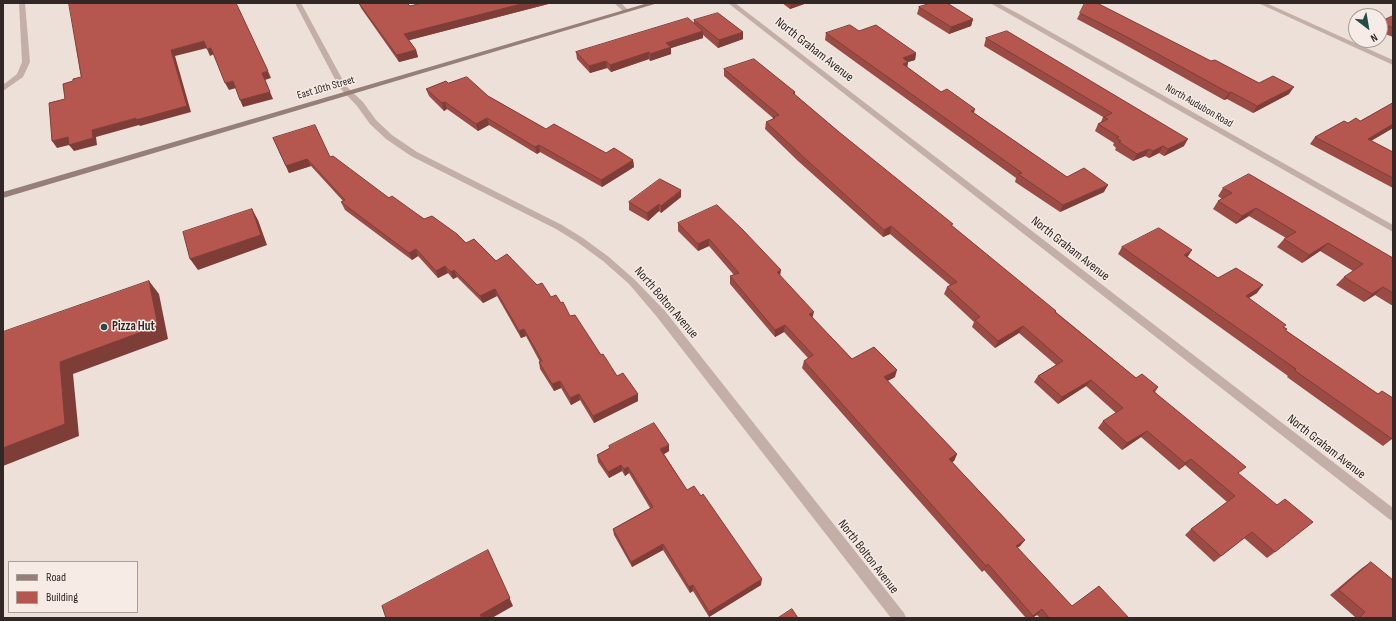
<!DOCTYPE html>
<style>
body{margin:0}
#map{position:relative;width:1396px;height:621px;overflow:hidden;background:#ede0d9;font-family:"Sofia Sans Condensed",sans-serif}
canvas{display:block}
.frame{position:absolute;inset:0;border:4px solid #312826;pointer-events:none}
.legend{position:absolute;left:8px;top:561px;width:130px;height:52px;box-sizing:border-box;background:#f6ebe5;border:1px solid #a79d99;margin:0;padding:5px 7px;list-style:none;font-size:12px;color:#312826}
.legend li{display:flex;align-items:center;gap:8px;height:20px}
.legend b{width:20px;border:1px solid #a79d99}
.north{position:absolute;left:1348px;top:8px;width:40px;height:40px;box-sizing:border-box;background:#f6ebe5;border:1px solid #a79d99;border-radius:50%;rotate:149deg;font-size:11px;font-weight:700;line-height:16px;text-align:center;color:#312826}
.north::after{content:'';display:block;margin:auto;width:14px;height:18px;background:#224c48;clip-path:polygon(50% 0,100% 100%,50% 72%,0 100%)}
</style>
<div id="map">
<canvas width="1396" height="621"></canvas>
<div class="frame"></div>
<ul class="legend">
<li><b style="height:5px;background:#967f79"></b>Road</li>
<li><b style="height:11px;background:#b5574f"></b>Building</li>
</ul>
<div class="north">N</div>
</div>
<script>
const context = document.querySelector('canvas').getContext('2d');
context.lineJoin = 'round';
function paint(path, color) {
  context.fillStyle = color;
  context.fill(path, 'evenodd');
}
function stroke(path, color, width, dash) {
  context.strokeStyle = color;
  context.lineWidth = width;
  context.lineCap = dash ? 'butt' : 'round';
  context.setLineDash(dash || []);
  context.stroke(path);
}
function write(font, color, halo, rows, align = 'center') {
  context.font = font + ' "Sofia Sans Condensed",sans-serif';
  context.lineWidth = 3;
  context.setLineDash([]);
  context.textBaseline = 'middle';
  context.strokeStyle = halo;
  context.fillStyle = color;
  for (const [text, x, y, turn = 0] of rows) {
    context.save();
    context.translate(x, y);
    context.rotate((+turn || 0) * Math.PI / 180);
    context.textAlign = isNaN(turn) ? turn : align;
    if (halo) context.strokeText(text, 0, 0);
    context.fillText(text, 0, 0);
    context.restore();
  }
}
const street = new Path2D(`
 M19 3H25L30 62 23 77 3 91V85L17 74 22 62Z
 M295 3H301L346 86 363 102 376 120 392 135 417 152 562 225 583 238 609 257 635 280 665 311 904 613 906 618H891L657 317 629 284 603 261 577 242 556 229 411 156 386 139 370 124 357 106 339 87Z
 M614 3H621L629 11 624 12Z
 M728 3H735L1393 508V521L1389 519Z
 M990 3H998L1019 14 1393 225V232Z
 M1258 3H1266L1393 60V65Z`);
const secondary = new Path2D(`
 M648 3H658L3 198V192Z`);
const wall = new Path2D(`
 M359 3H407L410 6 552 3 409 40 416 50 418 57 399 62 361 8Z
 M782 3H807L790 9Z
 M919 7 973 19 971 26 949 34 917 14Z
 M1080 13 1211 61 1259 83 1289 94 1253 113 1227 99 1224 100 1122 43 1077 19Z
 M1393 16V37L1380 32V22Z
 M694 20 743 39 718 48 703 35V38L671 48V54L650 61 649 59 611 72 607 68 590 73 577 59 576 52 694 23Z
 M859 31 916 53 915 60 908 62 907 67 941 92 974 113 1067 177 1104 192 1060 212 1015 182 1016 178 825 40 826 33Z
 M986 38 1184 146 1164 156 1159 153 1149 158 1145 156 1133 161 1115 150 1116 148 1113 145 1114 143 1095 131 1098 124 1101 122 1103 117 984 46Z
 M724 69 795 92V95L839 132 1056 312 1136 378 1158 387 1155 392 1239 474 1275 552 1267 558 1244 538 1214 562 1185 535 1191 529 1227 502 1185 465 1179 470 1141 437 1122 450 1098 428 1103 421 1116 413 1086 386 1058 404 1034 382 1038 376 1056 365 1019 333 995 348 972 327 974 322 944 294 947 287 950 285 890 234 883 237 798 161 765 129 766 122 773 119V118L724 76Z
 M448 83 488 96 546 129 606 153 633 160 634 167 602 187 540 152 537 154 489 125 478 131 447 109 444 111 429 96 426 89Z
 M1393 103V128L1371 141 1393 152V188L1310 144 1315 137 1348 123 1360 121Z
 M273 138 330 157 389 198 537 285 551 297 561 303 570 316 617 376 638 394V401L594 423 580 400 571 405 561 388 554 391 540 369 539 362H540L526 336 521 338 497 296 483 303 457 277 453 279 448 273 438 278 418 256 412 260 345 210 341 202 343 201 311 166 289 173Z
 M1223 188 1393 258V306L1375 295 1364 302 1336 285 1344 277 1353 271 1320 251 1302 263 1277 247 1284 239 1286 238 1249 216 1236 224 1213 209 1218 201 1222 199 1218 196Z
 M681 197 661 213 659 211 648 221 629 210V202Z
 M678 223 780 276 813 318 852 359 895 377 887 381 957 454 954 461 952 462 1025 540 1020 546 1017 548 1072 606 1129 618H1040L1037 615 1032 618H1026L984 570 982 572 802 368 804 361 808 358 784 332 775 337 730 284V276L734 275 709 246 698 251 678 231Z
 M1122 247 1188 257 1218 278 1257 293 1249 298 1284 327 1286 331 1378 394 1393 398V440L1392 439 1383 446 1287 377 1288 376 1118 254Z
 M609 446 669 451 664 454 687 490 761 585 709 617 693 591 690 593 663 550 632 567 614 535 613 529 650 508 629 473 625 476 622 471 609 478 598 462 597 455 610 448Z
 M1371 562 1393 618H1355V617L1330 595 1362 568Z`);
const shadedWall = new Path2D(`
 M525 3H552L406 41 404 34Z
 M791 3H807L790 9Z
 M973 19 971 26 949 34 951 27Z
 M703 31V38L671 48V54L650 61V54L666 43Z
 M743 32V39L718 48 719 40Z
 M204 41 207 48 175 56 191 112 140 126 139 125 96 137 97 145 74 151 69 145 57 148 52 141 136 118 171 50Z
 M211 48 214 54 210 56 207 49Z
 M416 50 418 57 399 62 397 55Z
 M649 52V59L611 72 610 65Z
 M916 53 915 60 908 62 907 69 901 71 903 58Z
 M606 61 607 68 590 73 589 66Z
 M268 71 271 78 265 80 273 99 243 107 240 100 262 73Z
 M233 81 236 88 229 90 225 83Z
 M1294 87 1289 94 1253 113 1257 106Z
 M1231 92 1227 99 1224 100 1229 93Z
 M445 102 447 109 444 111 442 103Z
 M975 109 973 116 971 111Z
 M487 118 489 125 478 131 476 124Z
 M1393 124V128L1362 146 1368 139Z
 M1188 139 1184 146 1164 156 1168 149Z
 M539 145 540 152 537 154 535 147Z
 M1163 146 1159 153 1149 158 1153 151Z
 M1149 149 1145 156 1133 161 1137 154Z
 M307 159 311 166 289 173 286 166Z
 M633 160 634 167 602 187 601 180Z
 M1108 185 1104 192 1060 212 1063 205Z
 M681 190V197L661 213V206Z
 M659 204V211L648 221 647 213Z
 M1256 208 1249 216 1236 224 1242 216Z
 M252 209 258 220 267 245 198 270 190 259Z
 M891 226 890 234 883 237 884 230Z
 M709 239V246L698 251V244Z
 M1328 243 1320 251 1302 263 1309 255Z
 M416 249 418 256 412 260 409 253Z
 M1192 250 1187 258 1184 255Z
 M445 266 448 273 438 278 436 271Z
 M454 270 457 277 453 279 451 272Z
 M781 270 780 277 777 272Z
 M149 281 159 294 168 339 73 374 79 436 3 466V448L60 362Z
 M1263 285 1257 293 1240 303 1246 296Z
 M1383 287 1375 295 1364 302 1372 294Z
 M495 289 497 296 483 303 480 296Z
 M814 312 812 319 809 314Z
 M785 325 784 332 775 337V330Z
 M1023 326 1019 333 995 348 998 341Z
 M524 329 526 336 521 338 519 331Z
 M897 370 895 377 882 384 884 377Z
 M1091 380 1086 386 1058 404 1062 397Z
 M560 381 561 388 554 391 552 384Z
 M579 394 580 400 571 405 570 398Z
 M638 394V401L594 423 593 416Z
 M1147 431 1141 437 1122 450 1127 443Z
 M669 445V451L661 456 660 449Z
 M957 454 954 461 946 466 949 459Z
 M1191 459 1185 465 1179 470 1185 463Z
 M621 465 622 471 609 478 608 472Z
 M628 467 629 473 625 476 624 469Z
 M1025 540 1020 546 1011 552 1016 546Z
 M663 544V550L632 567 631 562Z
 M488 550 513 606 492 618H482L480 615Z
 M988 564 984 570 982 572 986 566Z
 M762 579 761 585 709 617V612Z
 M693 585V591L690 593 689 587Z
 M1042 609 1037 615 1032 618H1031Z`);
const building = new Path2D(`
 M69 3H236L268 71 262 73 270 92 240 100 233 81 225 83 211 48 207 49 204 41 171 50 187 106 136 120V118L92 130 93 138 69 145 68 137 52 141 49 103 65 99 63 84 73 81V79L81 77Z
 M359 3H407L410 6 422 3H525L404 34 416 50 397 55Z
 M931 3H947L973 19 951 27 919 7Z
 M1085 3H1097L1211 61 1215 60 1259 83 1273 76 1294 87 1257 106 1231 92 1229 93 1125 36 1080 13Z
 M718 13 743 32 719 40 694 20Z
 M1393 16V28L1380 22Z
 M688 18 703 31 666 43 671 47 650 54 649 52 610 65 606 61 589 66 576 52Z
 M850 25 859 31 876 25 916 53 903 58 908 62 903 64 941 92 947 89 975 109 971 111 1067 177 1084 168 1108 185 1063 205 1018 174 1022 173 826 33Z
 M1007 31 1188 139 1168 149 1163 146 1153 151 1149 149 1137 154 1119 142 1121 141 1116 138 1119 137 1098 124 1108 119 1104 117 1112 113 986 38Z
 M754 59 795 92 793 93 839 132 953 224 951 225 1056 311 1055 312 1136 378 1142 374 1158 387 1153 391 1246 467 1238 473 1277 505 1285 499 1313 522 1275 552 1252 532 1221 556 1191 529 1235 496 1191 459 1185 463 1147 431 1127 443 1103 421 1123 408 1091 380 1062 397 1038 376 1063 361 1023 326 998 341 975 320 980 317 947 287 957 282 891 226 884 230 799 153 766 122 775 118 773 117 779 115 724 69Z
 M467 77 488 96 546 129 554 124 606 153 614 148 633 160 601 180 539 145 535 147 487 118 476 124 445 102 442 103 426 89 446 81 448 83Z
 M1393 103V124L1368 139 1393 152V178L1315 137 1344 121 1348 123 1356 118 1360 121Z
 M315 125 330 157 333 156 389 198 392 196 424 219 432 216 457 234 466 243 474 239 496 261 507 254 537 285 542 283 551 297 556 295 561 303 563 302 570 316 575 315 601 355 603 354 617 376 623 373 638 394 593 416 579 394 570 398 560 381 552 384 539 362 542 361 524 329 519 331 495 289 480 296 454 270 451 272 445 266 436 271 416 249 409 253 341 202 345 200 307 159 286 166 273 138Z
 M1249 174 1393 258V293L1383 287 1372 294 1344 277 1363 264 1328 243 1309 255 1284 239 1296 232 1256 208 1242 216 1218 201 1232 193 1223 188Z
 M660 179 681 190 661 206 659 204 647 213 629 202Z
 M717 205 743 230 781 270 777 272 814 312 809 314 852 359 874 347 897 370 884 377 957 454 949 459 1025 540 1016 546 1072 606 1099 586 1129 618H1049L1042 609 1033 616 988 564 986 566 804 361 813 355 785 325 775 330 730 276 739 273 709 239 698 244 678 223Z
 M252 209 261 235 190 259 183 232Z
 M1159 228 1192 250 1184 255 1218 278 1236 268 1263 285 1246 296 1286 325 1283 327 1287 329 1285 330 1378 394 1382 391 1393 398V438L1392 439 1294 370 1296 369 1122 247Z
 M149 281 158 326 60 362 65 424 3 448V332Z
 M654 423 669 445 660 449 687 490 694 486 701 496 703 494 762 579 709 612 693 585 689 587 663 544 631 562 613 529 653 507 628 467 624 469 621 465 608 472 597 455 610 448 609 446Z
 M488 550 510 598 480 615 482 618H386L382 606Z
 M1371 562 1393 580V618H1359L1365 612 1339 590Z
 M792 609 798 618H778Z`);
const markers = [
 [104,327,4,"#224c48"]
];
const farStreetnames = [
 ["East 10th Street",326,88,-16],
 ["North Audubon Road",1199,106,30]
];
const streetNames = [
 ["North Graham Avenue",814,50,38],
 ["North Graham Avenue",1070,249,38],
 ["North Bolton Avenue",666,303,49],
 ["North Graham Avenue",1326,447,38],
 ["North Bolton Avenue",868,557,52]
];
const poiNames = [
 ["Pizza Hut",112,327]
];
paint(street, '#c3afa7');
paint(secondary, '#967f79');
paint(wall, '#9c4b44');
paint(shadedWall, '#7f3d37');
paint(building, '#b5574f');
stroke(building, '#7f3d37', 1);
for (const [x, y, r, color] of markers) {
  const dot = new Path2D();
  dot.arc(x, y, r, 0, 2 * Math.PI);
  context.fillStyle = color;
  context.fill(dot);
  stroke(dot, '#f6ebe5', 1.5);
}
write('11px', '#312826', '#f6ebe5', farStreetnames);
write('13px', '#312826', '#f6ebe5', streetNames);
write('bold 13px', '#312826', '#f6ebe5', poiNames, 'left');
</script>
